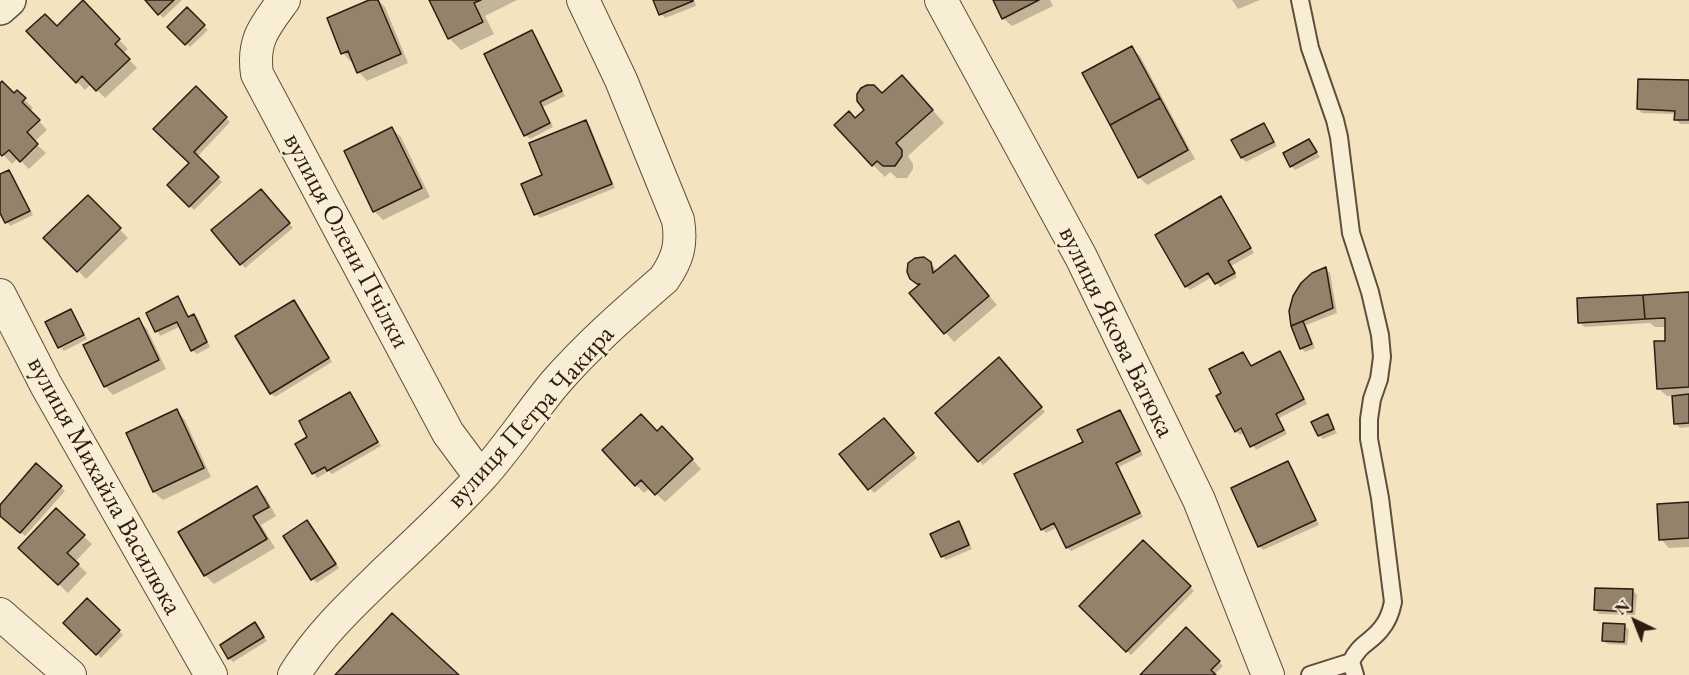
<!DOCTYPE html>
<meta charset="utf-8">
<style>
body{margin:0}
#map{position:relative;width:1689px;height:675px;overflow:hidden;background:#f4e3bf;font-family:"EB Garamond",serif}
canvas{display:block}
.north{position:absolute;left:1605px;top:591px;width:60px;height:60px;-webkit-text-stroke:4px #f8edd5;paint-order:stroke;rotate:317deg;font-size:16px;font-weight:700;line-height:24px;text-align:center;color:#2d1c11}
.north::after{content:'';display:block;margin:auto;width:21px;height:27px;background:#2d1c11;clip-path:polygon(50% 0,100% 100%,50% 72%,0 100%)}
</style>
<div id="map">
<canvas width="1689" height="675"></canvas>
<div class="north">N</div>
</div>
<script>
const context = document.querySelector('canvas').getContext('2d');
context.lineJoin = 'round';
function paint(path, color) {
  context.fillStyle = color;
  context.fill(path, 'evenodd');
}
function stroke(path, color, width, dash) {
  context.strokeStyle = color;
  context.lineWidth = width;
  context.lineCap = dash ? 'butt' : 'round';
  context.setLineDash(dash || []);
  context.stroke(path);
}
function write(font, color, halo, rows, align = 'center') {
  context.font = font + ' "EB Garamond",serif';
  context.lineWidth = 4.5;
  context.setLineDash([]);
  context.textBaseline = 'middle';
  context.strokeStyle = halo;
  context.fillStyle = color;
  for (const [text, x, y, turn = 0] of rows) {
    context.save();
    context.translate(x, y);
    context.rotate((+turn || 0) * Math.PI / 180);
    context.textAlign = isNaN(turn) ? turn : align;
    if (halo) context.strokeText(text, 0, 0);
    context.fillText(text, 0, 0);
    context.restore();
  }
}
const shadow = new Path2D(`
 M147 0H182L163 18Z
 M373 0H378L385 7 408 63 367 81 359 72 354 61 351 62 343 53Z
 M431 0H517L485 16 494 34 461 50 449 38Z
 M655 0H694L696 6 665 18 661 14Z
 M994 0H1050L1053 6 1012 26 1003 18Z
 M1232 0H1260L1238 9Z
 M83 3 128 49 123 53 137 68 105 98 91 84 85 90 28 31 57 28Z
 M187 9 208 30 190 47 169 27Z
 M532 32 536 36 565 96 543 107 553 127 530 139 526 135Z
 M1132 48 1140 56 1195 159 1147 185 1139 177Z
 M1689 82V124H1680L1676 119V114L1642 113 1638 109Z
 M0 85 14 95 17 92 33 108 30 111 47 130 34 142 46 153 29 169 18 158 12 164 0 151Z
 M196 88 230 122 197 157 222 182 194 210 169 185 191 163Z
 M914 89 944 123 908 156 913 164V169L907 178H897L890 172 885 177 873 165 856 120 882 95Z
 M586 122 590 126 615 188 540 218 536 214 523 184 544 176Z
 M1264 125 1277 146 1246 162 1242 158Z
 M392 129 401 137 430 197 383 220 374 211Z
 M1309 141 1320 157 1295 170 1291 166Z
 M9 171 13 175 33 215 10 226 0 210V176Z
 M265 195 293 228 245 268 213 230Z
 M88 197 128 238 86 279 46 238Z
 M1221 198 1254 253 1231 266 1237 277 1220 287 1212 277 1190 290 1186 286Z
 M930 263 937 271 963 265 997 305 954 342 911 293 919 286 911 279Z
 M1326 269 1330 273 1337 313 1306 325 1315 348 1305 352 1301 348 1292 326 1291 311Z
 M1689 294V427L1680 428 1676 424 1674 396H1667L1658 388 1667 342 1666 327H1655L1650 323 1584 327 1580 322Z
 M178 298 190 318 194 315 198 319 210 347 197 354 192 350 181 326 160 336 148 313Z
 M297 306 332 362 275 397 271 393Z
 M138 320 147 329 166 369 113 395 105 386Z
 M85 336 87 339 64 351 61 348Z
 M1243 353 1252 367 1280 353 1284 357 1307 404 1279 418 1287 434 1256 450 1245 432 1240 435 1236 431 1223 394Z
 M1003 363 1045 412 983 465 979 461Z
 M349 394 381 446 332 474 329 471 317 478 297 444 310 437Z
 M176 411 185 420 211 477 163 500 154 492 128 434Z
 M1120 412 1124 416 1143 455 1119 467 1143 517 1071 551 1067 547 1058 527 1046 533 1042 529 1085 443Z
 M1328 416 1337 433 1323 439 1319 435Z
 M888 424 917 458 874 493 841 455Z
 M657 433 671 436 701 469 665 502 650 488 644 493 636 485Z
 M1288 463 1292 467 1319 525 1263 550 1259 546 1233 489Z
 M61 487 65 491 25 536 0 514V508Z
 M256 487 265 496 276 516 261 525 275 548 214 584 206 576 180 533Z
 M1689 504V547L1669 548 1661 539Z
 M307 522 339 568 317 583 313 579Z
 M959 523 963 527 972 549 946 560 942 556Z
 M83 536 92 544 75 562 87 573 68 593 29 556Z
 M1143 542 1194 591 1131 655 1081 606Z
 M1633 591 1637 595 1635 615 1599 614 1595 609Z
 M87 600 123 635 101 658 65 623Z
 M255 624 267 641 233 662 229 658Z
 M1625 626 1629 630 1627 645 1607 644 1603 640Z
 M1186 630 1223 666 1214 675H1142Z`);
const building = new Path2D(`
 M83 0 120 39 115 44 130 59 96 91 82 76 76 83 26 31 45 14 57 26Z
 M145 0H174L158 15Z
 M369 0H378L401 54 357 73 348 51 341 54 327 18Z
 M429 0H481L474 3 483 22 448 39Z
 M653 0H693V1L659 15Z
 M993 0H1039L1002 19Z
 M187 7 205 25 185 45 167 27Z
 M532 30 562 91 540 102 550 123 524 136 484 54Z
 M1132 46 1160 98 1110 125 1082 73Z
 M902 75 933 110 896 143 902 150V156L895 166H883L877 161 872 166 834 125 849 111 855 118 864 110 857 101V94L861 88 867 85H874L882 93Z
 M1638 79 1689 80V120H1674L1675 111 1637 109Z
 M2 81 14 93 17 90 26 98 22 102 40 120 27 132 38 144 20 162 9 150 2 156 0 154V83Z
 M196 86 227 117 194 152 219 177 189 207 167 185 189 163 153 129Z
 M1160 98 1188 150 1138 178 1110 125Z
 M586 120 612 184 534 215 521 184 542 175 529 143Z
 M1264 123 1274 142 1241 158 1231 140Z
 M392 127 422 188 373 212 344 151Z
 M1309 139 1317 152 1290 167 1283 153Z
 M9 170 30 211 5 223 0 213V174Z
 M261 189 290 223 240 265 211 230Z
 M88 195 121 228 77 272 43 238Z
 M1221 196 1251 248 1228 261 1235 273 1215 284 1208 273 1185 287 1155 235Z
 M955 255 989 296 944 334 909 293 920 284H917L910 279 907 272 908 263 915 258 924 257 931 262 933 273Z
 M1326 267 1333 308 1291 326 1289 311 1293 296 1301 283 1312 273Z
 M1689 292V387L1657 389 1654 341H1665V318L1645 319 1643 295Z
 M1643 295 1645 319 1578 323 1577 298Z
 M178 296 188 317 194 314 207 342 191 351 177 322 155 332 146 313Z
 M294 300 329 358 270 394 235 336Z
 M71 309 84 335 58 348 45 322Z
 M139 318 159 360 104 387 83 345Z
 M1303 321 1312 344 1300 349 1291 326Z
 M1280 351 1304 399 1276 414 1284 430 1250 447 1241 428 1235 432 1216 396 1221 393 1209 369 1243 352 1251 366Z
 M999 357 1042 407 978 462 935 413Z
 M350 392 378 442 327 471 325 467 312 474 295 444 307 437 299 421Z
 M1689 394V423L1674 424 1672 396Z
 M177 409 204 468 153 492 126 433Z
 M1120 410 1140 451 1116 463 1140 513 1066 548 1054 523 1041 530 1014 474 1083 442 1077 430Z
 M641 414 657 431 662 426 693 459 655 495 641 480 635 486 602 450Z
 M1328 414 1334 429 1318 436 1311 422Z
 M884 418 914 453 868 490 839 454Z
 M1288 461 1316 520 1258 547 1231 488Z
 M36 463 62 486 20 533 0 516V505Z
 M257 486 269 507 253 516 267 539 204 576 178 532Z
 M1689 502V538L1659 540 1657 504Z
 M56 508 85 535 67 553 79 564 58 585 18 548Z
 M307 520 336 564 311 580 283 536Z
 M959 521 969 545 941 557 930 534Z
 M1143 540 1191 586 1126 652 1079 606Z
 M1595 588 1633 589 1632 612 1594 610Z
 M87 598 120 630 96 655 63 623Z
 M392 613 459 675H335Z
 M255 622 264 637 228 659 220 645Z
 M1603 623 1625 624 1624 642 1602 641Z
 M1186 627 1220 661 1211 670 1216 675H1140Z`);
const service = new Path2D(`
 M1300 0 1310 48 1335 120 1339 137 1351 233 1370 292 1380 335 1382 357 1379 379 1372 399 1369 419V439L1380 498 1393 602C1391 612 1388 621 1381 629 1370 643 1359 644 1351 662L1355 675
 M1310 675 1351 662`);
const minor = new Path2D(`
 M284 0C265 26 252 40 257 74L448 433 471 464 482 476
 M941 0 1081 257 1199 500 1268 675
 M0 295 46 385 211 675
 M0 614 70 675
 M294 675C319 634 354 602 388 569 420 539 452 509 482 476 508 447 530 413 555 383 588 345 626 312 664 279 678 259 682 244 678 220L621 80 583 0`);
const tertiary = new Path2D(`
 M0 8 9 0`);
const streetNames = [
 ["вулиця Олени Пчілки",346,241,62],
 ["вулиця Якова Батюка",1116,332,64],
 ["вулиця Петра Чакира",531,417,-48],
 ["вулиця Михайла Василюка",104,486,61]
];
paint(shadow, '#0003');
paint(building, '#94836b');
stroke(building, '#2d1c11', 1.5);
stroke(service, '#5f4e3c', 20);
stroke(minor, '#5f4e3c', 34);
stroke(tertiary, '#5f4e3c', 36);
stroke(service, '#f8edd5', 16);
stroke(minor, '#f8edd5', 32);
stroke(tertiary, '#f8edd5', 33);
write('27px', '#2d1c11', '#f8edd5', streetNames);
</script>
